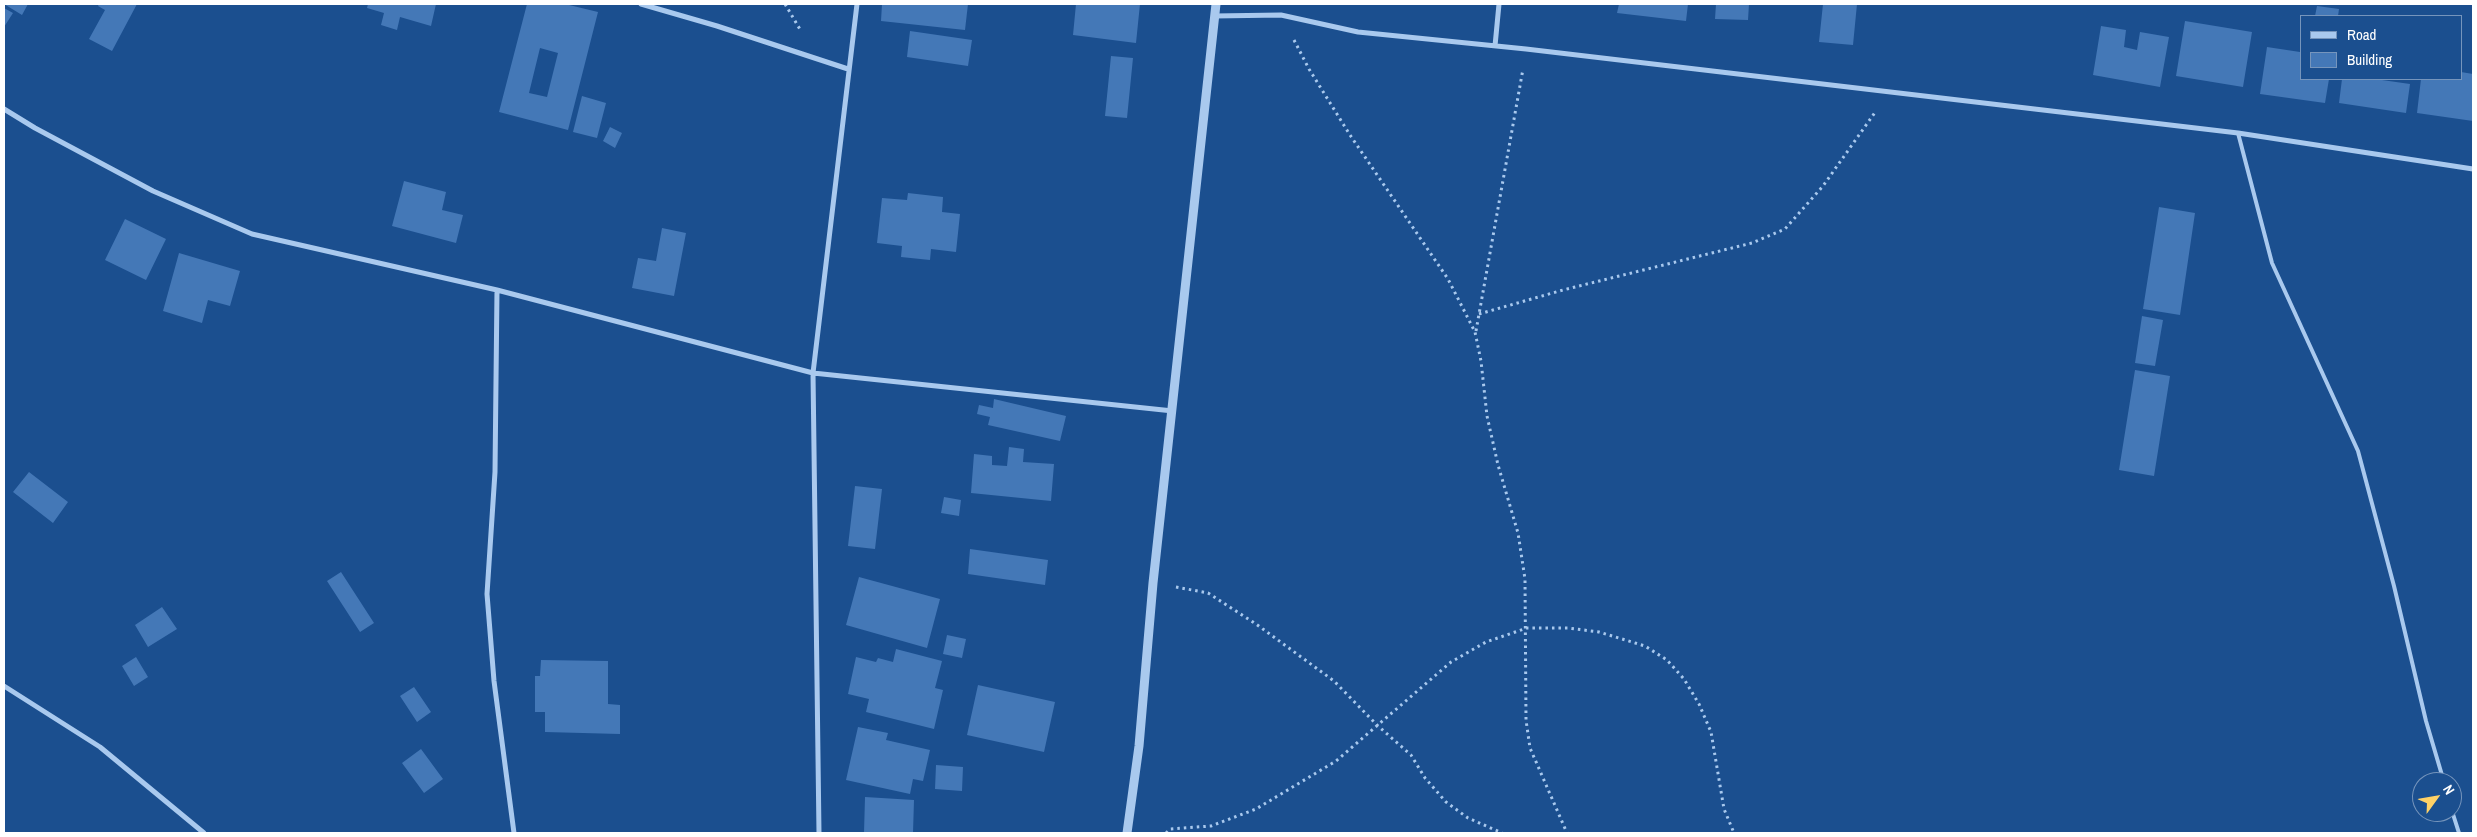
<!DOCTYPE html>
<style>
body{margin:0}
#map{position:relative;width:2477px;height:837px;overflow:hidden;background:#1b4f8f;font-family:"Archivo Narrow",sans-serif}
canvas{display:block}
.frame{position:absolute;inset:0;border:5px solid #fff;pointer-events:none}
.legend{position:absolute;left:2300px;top:15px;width:162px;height:65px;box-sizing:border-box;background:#1b4f8f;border:1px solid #7695bc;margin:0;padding:6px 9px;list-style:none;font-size:15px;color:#fff}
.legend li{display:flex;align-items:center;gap:10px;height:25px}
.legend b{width:25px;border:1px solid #7695bc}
.north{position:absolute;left:2412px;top:772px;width:50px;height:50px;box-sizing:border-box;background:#1b4f8f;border:1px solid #7695bc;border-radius:50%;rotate:58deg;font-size:14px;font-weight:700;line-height:20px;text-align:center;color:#fff}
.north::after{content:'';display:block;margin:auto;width:18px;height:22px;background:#ffd166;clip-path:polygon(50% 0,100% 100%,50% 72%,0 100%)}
</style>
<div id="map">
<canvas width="2477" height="837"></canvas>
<div class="frame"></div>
<ul class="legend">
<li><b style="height:6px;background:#a9c9ee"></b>Road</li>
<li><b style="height:14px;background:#4478b7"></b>Building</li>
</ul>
<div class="north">N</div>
</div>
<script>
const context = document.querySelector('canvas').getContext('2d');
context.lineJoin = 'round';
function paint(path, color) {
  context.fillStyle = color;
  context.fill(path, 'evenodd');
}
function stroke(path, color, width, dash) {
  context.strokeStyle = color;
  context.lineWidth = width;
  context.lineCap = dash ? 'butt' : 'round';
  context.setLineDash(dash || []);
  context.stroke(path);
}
const building = new Path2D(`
 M4 4H28L22 15Z
 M99 4H137L112 51 89 39 105 10 98 6Z
 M368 4H436L431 26 400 17 397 30 381 25 384 13 367 8Z
 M527 4H565L598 12 568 130 499 112ZM540 48 558 53 547 97 529 93Z
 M882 4H968L965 30 881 21Z
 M1076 4H1140L1136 43 1073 35Z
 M1619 4H1688L1686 21 1617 13Z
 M1716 4H1749L1748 20 1715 19Z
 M1823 4H1857L1853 45 1819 42Z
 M2317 6 2339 9 2338 16H2315Z
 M4 8 13 13 4 27Z
 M2185 21 2252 32 2243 87 2176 76Z
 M2101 26 2126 30 2124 47 2137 50 2140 32 2169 37 2160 87 2093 75Z
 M910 31 972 40 968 66 907 57Z
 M2267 47 2300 52 2301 79H2329L2325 103 2260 94Z
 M1111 56 1133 58 1127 118 1105 116Z
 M2461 72 2473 74V121L2417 113 2421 79H2461Z
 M2342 79H2375L2410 84 2406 113 2339 103Z
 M582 96 606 103 597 138 573 132Z
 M610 127 622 133 615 148 603 141Z
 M404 181 446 192 442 210 463 215 456 243 392 226Z
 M908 193 943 197 942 212 960 214 956 252 931 249 930 260 901 257 902 246 877 243 882 198 907 200Z
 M2159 207 2195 213 2180 315 2143 309Z
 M125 219 166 239 146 280 105 260Z
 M662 228 686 233 674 296 632 288 638 258 656 261Z
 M179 253 240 271 230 306 208 300 202 323 163 311Z
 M2142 316 2163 320 2155 366 2135 363Z
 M2135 370 2170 376 2154 476 2119 470Z
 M994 399 1066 416 1060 441 988 425 990 417 977 414 979 405 993 408Z
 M1009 447 1024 449 1023 462 1054 464 1051 501 971 493 974 454 992 456V465L1007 466Z
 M29 472 68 502 53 523 13 492Z
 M855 486 882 489 875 549 848 546Z
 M944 497 961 500 959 516 941 513Z
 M970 549 1048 560 1045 585 968 574Z
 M341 572 374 623 360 632 327 581Z
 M859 577 940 599 927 648 846 625Z
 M162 607 177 629 148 647 135 625Z
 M947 635 966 639 962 658 943 654Z
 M896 649 942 661 935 688 943 690 934 729 866 712 869 699 848 694 856 657 876 662 878 658 893 662Z
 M136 657 148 677 134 686 122 666Z
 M541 660 608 661V704L620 705V734L545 732V712H535V676H540Z
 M978 685 1055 702 1044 752 967 735Z
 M414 687 431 712 417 722 400 696Z
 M858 727 888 733 886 740 930 750 923 781 913 779 910 794 846 780Z
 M421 749 443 779 424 793 402 763Z
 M936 765 963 767 962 791 935 789Z
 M865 797 914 800 913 833H864Z`);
const path = new Path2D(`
 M785 4 801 31
 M1294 40 1309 69 1350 135 1448 279 1475 332 1481 361 1487 416 1498 465 1518 533 1525 579 1526 720 1530 748 1567 833
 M1479 314 1563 290 1752 243 1785 229 1823 186 1876 111
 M1476 331 1523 69
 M1176 587 1208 593 1256 624 1334 681 1377 725 1411 755 1425 778 1446 802 1468 818 1502 833
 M1166 833 1170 829 1211 826 1256 809 1336 761 1451 662 1486 642 1527 628H1568L1599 632 1645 646 1667 660 1684 679 1699 704 1711 732 1724 809 1734 833`);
const service = new Path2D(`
 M2238 133 2272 263 2358 451 2394 586 2426 721 2444 782
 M2452 811 2459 833`);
const minor = new Path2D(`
 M641 4 717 26 848 69
 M1214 16 1281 15 1358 32 1526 49 2238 133 2473 169
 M1495 46 1499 4
 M4 109 35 128 153 191 252 234 497 290 813 373 1173 411
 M497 290 495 472 487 594 494 681 514 833
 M4 686 100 747 204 833
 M819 833 813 373 857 4`);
const tertiary = new Path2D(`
 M1127 833 1139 746 1153 583 1216 4`);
paint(building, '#4478b7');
stroke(path, '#a9c9ee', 3, [2.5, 4]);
stroke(service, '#a9c9ee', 4);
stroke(minor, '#a9c9ee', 5);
stroke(tertiary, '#a9c9ee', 9);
</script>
